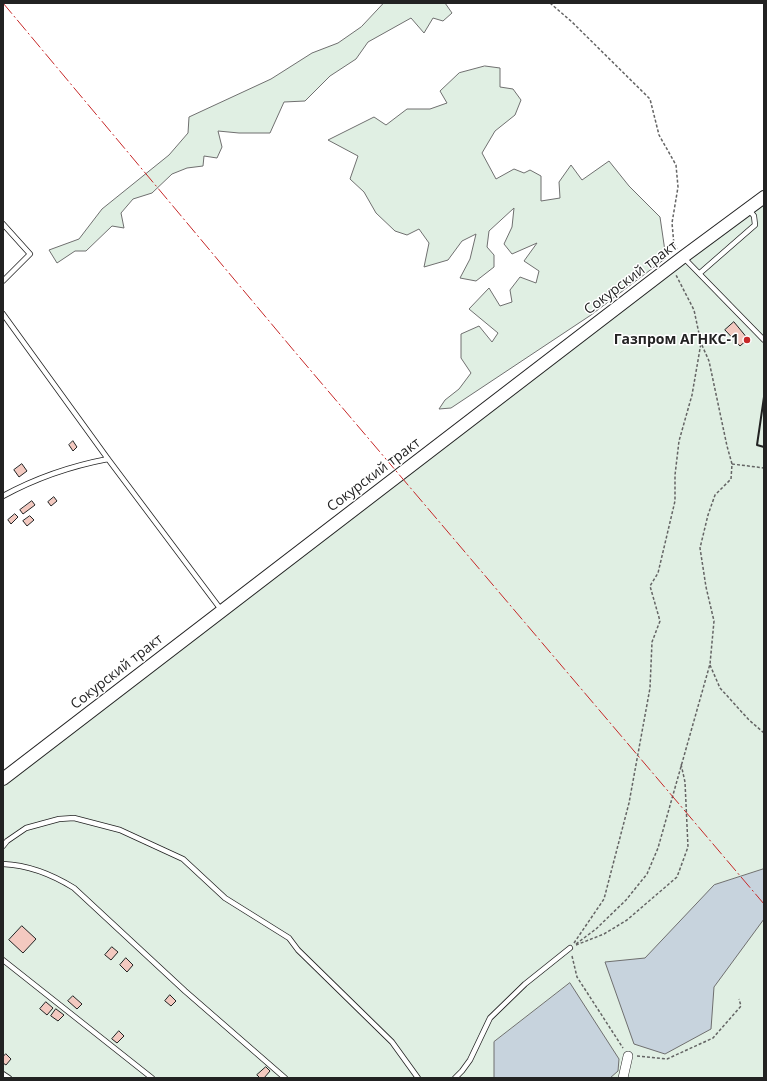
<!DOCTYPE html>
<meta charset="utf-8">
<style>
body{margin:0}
#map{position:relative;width:767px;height:1081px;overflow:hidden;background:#fff;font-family:"Open Sans",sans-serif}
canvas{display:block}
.frame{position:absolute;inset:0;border:4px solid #222;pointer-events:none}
</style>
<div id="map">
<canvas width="767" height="1081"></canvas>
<div class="frame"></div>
</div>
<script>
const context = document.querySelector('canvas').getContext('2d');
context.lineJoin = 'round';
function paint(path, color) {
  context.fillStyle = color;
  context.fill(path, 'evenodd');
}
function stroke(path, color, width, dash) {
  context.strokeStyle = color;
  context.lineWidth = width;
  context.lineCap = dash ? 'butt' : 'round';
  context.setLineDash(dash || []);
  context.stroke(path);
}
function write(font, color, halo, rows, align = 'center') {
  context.font = font + ' "Open Sans",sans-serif';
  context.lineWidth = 3;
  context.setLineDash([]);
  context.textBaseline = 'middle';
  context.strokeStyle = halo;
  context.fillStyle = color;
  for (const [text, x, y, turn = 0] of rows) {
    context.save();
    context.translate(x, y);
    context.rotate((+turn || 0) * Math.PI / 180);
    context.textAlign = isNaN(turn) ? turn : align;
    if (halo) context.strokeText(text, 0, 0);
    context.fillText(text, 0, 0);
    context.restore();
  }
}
const green = new Path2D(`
 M384 3H445L452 13 443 21 433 18 424 33 411 18 368 42 356 59 330 76 305 101 284 102 270 133H239L218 131 222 147 217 158 204 156 203 166 187 168 172 174 152 193 133 199 121 213 124 228 112 226 86 251H75L57 263 49 250 79 239 102 209 169 155 188 133 189 117 271 79 312 53 338 43 361 27Z
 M485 66 500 68V87L513 89 521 100 515 115 495 131 482 153 496 179 514 169 524 173 530 170 541 176V201L560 198 559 182 571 165 582 180 609 161 629 186 660 217 666 258 591 315 451 408 439 409 445 400 459 389 471 373 461 358V334L479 326 492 342 498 333 469 309 489 288 500 306 512 302 510 290 520 277 536 283 539 271 524 261 537 243 512 254 504 244 512 227 514 208 489 231 487 247 494 255V267L476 281 460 278 470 259 476 234 462 241 448 260 424 267 429 243 419 229 407 235 395 231 376 213 364 192 350 179 358 156 328 140 374 117 386 125 407 109H430L447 103 440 91 459 73Z
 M764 197V1078H3V779Z`);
const water = new Path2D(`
 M764 869V919L714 987 711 1029 665 1054 634 1044 605 962 645 958 714 885Z
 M570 983 619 1059 618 1071 610 1078H494V1042Z`);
const building = new Path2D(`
 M734 322 748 339 740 346 725 330Z
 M73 441 77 447 73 451 69 445Z
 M22 464 27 471 19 477 14 470Z
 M54 497 57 501 51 506 48 502Z
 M32 501 35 505 23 514 20 510Z
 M15 514 18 517 11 524 8 520Z
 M30 516 34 520 27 526 23 521Z
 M22 926 36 939 23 953 9 940Z
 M112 947 118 952 111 960 105 955Z
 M126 958 133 965 127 972 120 965Z
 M170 995 176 1001 171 1006 165 1001Z
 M73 996 82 1004 77 1009 68 1001Z
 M46 1002 53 1008 47 1015 40 1009Z
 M56 1009 64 1015 58 1021 51 1016Z
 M119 1031 124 1036 117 1043 112 1039Z
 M6 1054 11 1059 6 1065 3 1063V1057Z
 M266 1067 270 1071 264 1078H260L257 1075Z`);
const path = new Path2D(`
 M550 3 572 22 650 99 659 135 676 165 678 187 672 223 674 245 677 249
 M732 464 764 468
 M710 665 720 688 749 720 764 733
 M574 943 604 899 629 803 650 688 652 642 660 621 650 586 658 573 675 501V475L679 441 692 395 701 343
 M576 944 596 929 626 900 647 874 658 848 710 664 714 621 706 587 700 548 708 515 715 495 731 479 732 464 727 446 709 361 701 343 694 310 676 275
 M576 945 604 934 627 920 677 877 688 847 685 782 681 764
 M572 956 577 977 623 1048
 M637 1056 667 1059 713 1038 741 1006 739 999`);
const lane = new Path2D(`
 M3 224 30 254 3 281
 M683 257 764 340
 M700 273 755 225 754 216 749 210
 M3 314 108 459 222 611
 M3 496C36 478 71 466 108 459
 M3 846 7 841 26 828 59 819 74 818 120 830 183 859 225 898 289 938 298 950 392 1042 418 1078
 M3 864C28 865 53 875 74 888L185 991 285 1078
 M3 960 152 1078
 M3 1074 9 1078
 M455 1078 462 1071 470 1060 490 1018 525 984 570 948`);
const street = new Path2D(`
 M623 1078 628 1056`);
const secondary = new Path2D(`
 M3 779 683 257 764 197`);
const wall = new Path2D(`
 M764 397 757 445 764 447`);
const power = new Path2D(`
 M3 3 295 352 764 904`);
const markers = [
 [747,340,4,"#c62828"]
];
const streetNames = [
 ["Сокурский тракт",631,278,-37],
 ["Сокурский тракт",374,475,-37],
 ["Сокурский тракт",117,672,-38]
];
const poiNames = [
 ["Газпром АГНКС-1",739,340]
];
paint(green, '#e0efe3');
stroke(green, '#6f6f6f', 1);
paint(water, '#c7d3dd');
stroke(water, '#6f6f6f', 1);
paint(building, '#f3c9c0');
stroke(building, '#222', 1);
stroke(lane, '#222', 6);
stroke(street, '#222', 10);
stroke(secondary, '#222', 14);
stroke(path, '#646464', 1.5, [3, 2]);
stroke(lane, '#fff', 4.5);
stroke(street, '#fff', 9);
stroke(secondary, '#fff', 12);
stroke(wall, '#222', 2);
stroke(power, '#c62828', 1, [14, 3, 2, 3]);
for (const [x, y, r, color] of markers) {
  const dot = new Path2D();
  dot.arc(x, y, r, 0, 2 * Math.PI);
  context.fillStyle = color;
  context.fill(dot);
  stroke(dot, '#fff', 1.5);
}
write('14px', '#222', '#fff', streetNames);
write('bold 14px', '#222', '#fff', poiNames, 'right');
</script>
